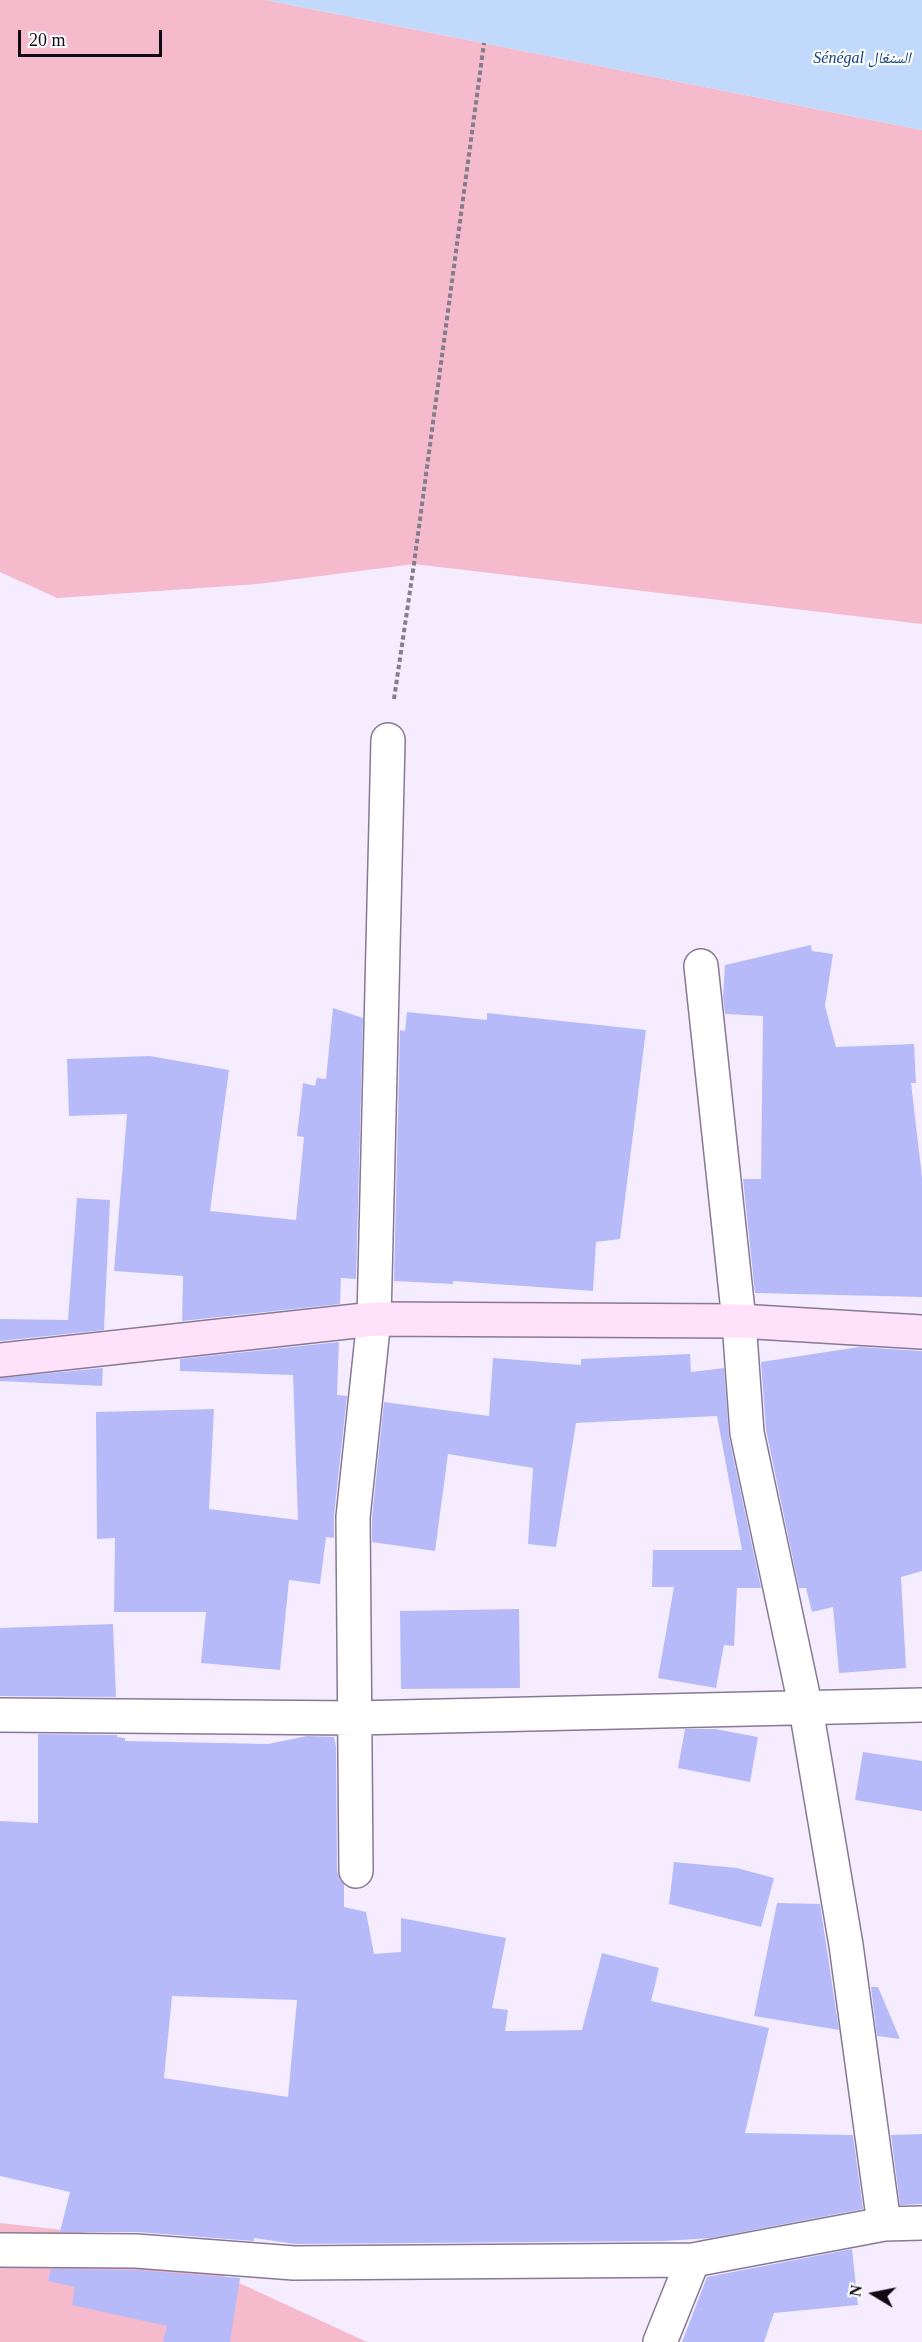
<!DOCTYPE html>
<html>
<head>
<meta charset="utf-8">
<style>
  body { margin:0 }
  #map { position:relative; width:922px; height:2342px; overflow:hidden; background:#f5ecff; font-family:"Times New Roman",serif }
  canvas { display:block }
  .north { position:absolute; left:844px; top:2264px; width:60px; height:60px; -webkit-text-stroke:4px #fefefe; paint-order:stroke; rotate:280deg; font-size:16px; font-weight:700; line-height:24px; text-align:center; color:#0f0a14 }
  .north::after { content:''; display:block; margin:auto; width:21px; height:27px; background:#0f0a14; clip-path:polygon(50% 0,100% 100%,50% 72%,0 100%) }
  .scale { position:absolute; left:18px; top:30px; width:144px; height:27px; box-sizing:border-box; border:3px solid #0f0a14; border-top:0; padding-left:8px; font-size:18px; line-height:21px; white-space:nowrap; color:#0f0a14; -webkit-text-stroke:4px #fefefe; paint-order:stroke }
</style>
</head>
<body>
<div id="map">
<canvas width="922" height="2342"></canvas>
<div class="north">N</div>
<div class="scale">20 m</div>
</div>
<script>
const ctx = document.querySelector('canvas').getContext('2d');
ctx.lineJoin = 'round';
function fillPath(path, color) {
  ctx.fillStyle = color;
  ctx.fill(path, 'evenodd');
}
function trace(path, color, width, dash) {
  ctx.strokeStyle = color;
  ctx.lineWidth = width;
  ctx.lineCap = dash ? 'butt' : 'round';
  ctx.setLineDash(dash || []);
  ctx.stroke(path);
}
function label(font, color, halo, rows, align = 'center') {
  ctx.font = font + ' "Times New Roman","Noto Naskh Arabic",serif';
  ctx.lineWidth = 4.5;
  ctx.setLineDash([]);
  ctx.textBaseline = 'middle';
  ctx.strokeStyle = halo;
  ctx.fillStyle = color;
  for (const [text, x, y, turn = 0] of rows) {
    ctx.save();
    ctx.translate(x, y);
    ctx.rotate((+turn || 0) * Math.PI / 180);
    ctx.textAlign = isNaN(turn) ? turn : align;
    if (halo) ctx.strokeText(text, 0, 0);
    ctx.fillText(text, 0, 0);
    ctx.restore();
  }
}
const green = new Path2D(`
  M 0,0 L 266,0 L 922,130 L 922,624 L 414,564 L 258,584 L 57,598 L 0,572 Z
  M 0,2223 L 144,2239 L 367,2342 L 0,2342 Z`);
const water = new Path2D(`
  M 266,0 L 922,0 L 922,130 Z`);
const building = new Path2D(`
  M 811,945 L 812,951 L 833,954 L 825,1006 L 836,1047 L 914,1044 L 916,1083 L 911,1083 L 922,1177 L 922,1297 L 755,1293 L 743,1179 L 761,1179 L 763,1016 L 725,1014 L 723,996 L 725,965 Z
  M 333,1008 L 363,1018 L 356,1279 L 341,1278 L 340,1304 L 182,1321 L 183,1276 L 114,1271 L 127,1114 L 69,1116 L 67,1059 L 150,1056 L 229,1070 L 210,1211 L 296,1220 L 304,1137 L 297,1136 L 303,1083 L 315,1086 L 317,1078 L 326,1079 Z
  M 407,1012 L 487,1020 L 487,1013 L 646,1030 L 620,1239 L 596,1242 L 593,1291 L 453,1281 L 453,1284 L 394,1281 L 400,1030 L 405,1031 Z
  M 77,1198 L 110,1200 L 104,1330 L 0,1341 L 0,1319 L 68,1320 Z
  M 339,1342 L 337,1395 L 347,1396 L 334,1515 L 334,1538 L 326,1537 L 320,1584 L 289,1580 L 280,1670 L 201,1663 L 206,1612 L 114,1612 L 115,1538 L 97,1539 L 96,1412 L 214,1409 L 209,1509 L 298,1520 L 293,1375 L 180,1371 L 180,1359 Z
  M 859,1347 L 922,1351 L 922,1571 L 901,1577 L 906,1668 L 839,1673 L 833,1607 L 812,1612 L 806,1588 L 799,1588 L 766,1430 L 761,1362 Z
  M 690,1354 L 691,1372 L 724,1368 L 729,1437 L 761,1588 L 737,1588 L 734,1646 L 724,1645 L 716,1688 L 658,1678 L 674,1587 L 652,1587 L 653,1550 L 742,1550 L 717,1416 L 576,1423 L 556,1547 L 528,1544 L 533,1468 L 448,1454 L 435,1551 L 372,1542 L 372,1518 L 384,1402 L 489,1416 L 493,1358 L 581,1365 L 581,1359 Z
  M 103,1368 L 102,1386 L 0,1381 L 0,1378 Z
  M 519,1609 L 520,1688 L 401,1689 L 400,1611 Z
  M 113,1624 L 116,1697 L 0,1696 L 0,1628 Z
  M 685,1729 L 715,1729 L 758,1737 L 750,1782 L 678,1768 Z
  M 38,1734 L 117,1735 L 117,1737 L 125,1738 L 125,1741 L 268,1744 L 307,1736 L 334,1737 L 336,1747 L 337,1871 L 340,1880 L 344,1884 L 344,1907 L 366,1912 L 374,1954 L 401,1952 L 401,1918 L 506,1938 L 492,2008 L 508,2010 L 505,2031 L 582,2030 L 602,1953 L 659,1968 L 651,2001 L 769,2028 L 745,2133 L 853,2135 L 863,2209 L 711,2238 L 663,2241 L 295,2244 L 254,2238 L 254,2241 L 137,2232 L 60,2232 L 70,2192 L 0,2176 L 0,1821 L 38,1823 ZM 172,1996 L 297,2000 L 288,2097 L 164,2078 Z
  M 863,1752 L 922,1761 L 922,1811 L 855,1800 Z
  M 674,1862 L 737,1868 L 774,1878 L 761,1927 L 669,1904 Z
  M 777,1903 L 820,1904 L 839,2030 L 754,2016 Z
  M 871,1987 L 878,1987 L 900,2039 L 877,2036 Z
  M 922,2134 L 922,2204 L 900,2205 L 891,2135 Z
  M 852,2249 L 858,2305 L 774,2313 L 764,2342 L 682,2342 L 707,2277 Z
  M 51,2269 L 135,2270 L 240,2278 L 230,2342 L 163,2342 L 167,2326 L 72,2305 L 75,2287 L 48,2281 Z`);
const path = new Path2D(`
  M 394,699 L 414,564 L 484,43`);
const street = new Path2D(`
  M 701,966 L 739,1321 L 747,1433 L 806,1709 L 846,1945 L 884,2224
  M 0,1715 L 356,1718 L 922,1705
  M 356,1871 L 353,1517 L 374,1319 L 388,740
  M 0,2250 L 136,2251 L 294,2263 L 693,2260 L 884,2224 L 922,2223
  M 660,2342 L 693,2260`);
const secondary = new Path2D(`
  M 0,1360 L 374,1319 L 739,1321 L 922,1332`);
const waterNames = [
  ["Sénégal السنغال",862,59]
];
fillPath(green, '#f6bacd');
fillPath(water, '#c1d9fb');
fillPath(building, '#b7baf9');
trace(street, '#877995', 36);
trace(secondary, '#877995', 36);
trace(path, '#847d8b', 4, [4.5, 3]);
trace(street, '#fff', 33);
trace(secondary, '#ffe1fa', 33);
label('italic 16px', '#0f4080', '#fefefe', waterNames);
</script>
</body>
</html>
